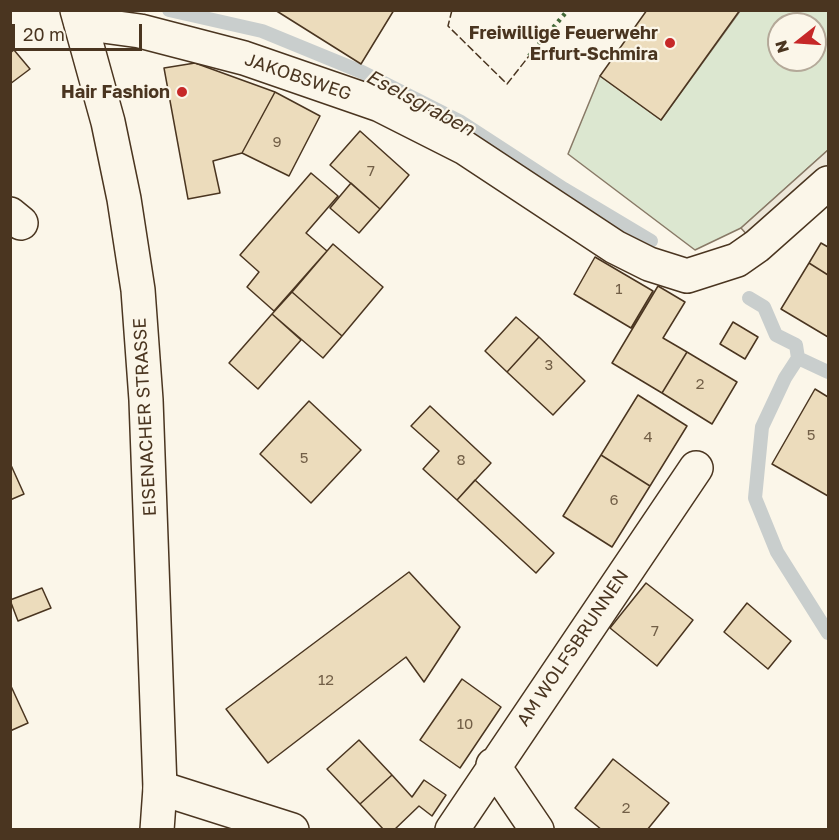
<!DOCTYPE html>
<html>
<head>
<meta charset="utf-8">
<style>
  body { margin:0 }
  #map { position:relative; width:839px; height:840px; overflow:hidden; background:#fbf6e9; font-family:"Golos Text",sans-serif }
  canvas { display:block }
  .frame { position:absolute; inset:0; border:12px solid #4a3520; pointer-events:none }
  .north { position:absolute; left:767px; top:12px; width:60px; height:60px; box-sizing:border-box; background:#fbf6e9; border:2px solid #b4a999; border-radius:50%; rotate:253deg; font-size:16px; font-weight:700; line-height:24px; text-align:center; color:#4a3520 }
  .north::after { content:''; display:block; margin:auto; width:21px; height:27px; background:#c62828; clip-path:polygon(50% 0,100% 100%,50% 72%,0 100%) }
  .scale { position:absolute; left:12px; top:24px; width:130px; height:27px; box-sizing:border-box; border:3px solid #4a3520; border-top:0; padding-left:8px; font-size:18px; line-height:21px; white-space:nowrap; color:#4a3520; -webkit-text-stroke:4px #fbf6e9; paint-order:stroke }
</style>
</head>
<body>
<div id="map">
<canvas width="839" height="840"></canvas>
<div class="frame"></div>
<div class="north">N</div>
<div class="scale">20 m</div>
</div>
<script>
const ctx = document.querySelector('canvas').getContext('2d');
ctx.lineJoin = 'round';
function fillPath(path, color) {
  ctx.fillStyle = color;
  ctx.fill(path, 'evenodd');
}
function trace(path, color, width, dash) {
  ctx.strokeStyle = color;
  ctx.lineWidth = width;
  ctx.lineCap = dash ? 'butt' : 'round';
  ctx.setLineDash(dash || []);
  ctx.stroke(path);
}
function label(font, color, halo, rows, align = 'center') {
  ctx.font = font + ' "Golos Text",sans-serif';
  ctx.lineWidth = 4.5;
  ctx.setLineDash([]);
  ctx.textBaseline = 'middle';
  ctx.strokeStyle = halo;
  ctx.fillStyle = color;
  for (const [text, x, y, turn = 0] of rows) {
    ctx.save();
    ctx.translate(x, y);
    ctx.rotate((+turn || 0) * Math.PI / 180);
    ctx.textAlign = isNaN(turn) ? turn : align;
    if (halo) ctx.strokeText(text, 0, 0);
    ctx.fillText(text, 0, 0);
    ctx.restore();
  }
}
const green = new Path2D(`
  M 740,11 L 828,11 L 828,150 L 741,228 L 695,250 L 568,154 L 600,76 L 661,120 ZM 779,24 L 815,24 L 815,60 L 779,60 Z`);
const parking = new Path2D(`
  M 828,150 L 828,183 L 757,246 L 741,228 Z`);
const stream = new Path2D(`
  M 169,10 L 262,31 L 362,72 L 461,122 L 564,189 L 651,241
  M 749,298 L 764,307 L 776,335 L 796,345 L 798,358 L 785,378 L 762,427 L 755,498 L 777,552 L 828,633
  M 798,358 L 828,372`);
const building = new Path2D(`
  M 275,10 L 394,10 L 361,64 Z
  M 647,10 L 740,10 L 661,120 L 600,76 Z
  M 14,50 L 30,69 L 10,84 L 10,53 Z
  M 195,63 L 275,92 L 242,153 L 213,161 L 220,193 L 188,199 L 164,68 Z
  M 275,92 L 320,116 L 289,176 L 242,153 Z
  M 360,131 L 409,175 L 380,209 L 330,165 Z
  M 311,173 L 338,196 L 306,233 L 327,251 L 274,311 L 247,287 L 259,272 L 240,255 Z
  M 351,183 L 380,209 L 359,233 L 330,208 Z
  M 821,243 L 828,247 L 828,275 L 809,263 Z
  M 333,244 L 383,287 L 342,336 L 292,292 Z
  M 595,257 L 653,291 L 631,328 L 574,294 Z
  M 809,263 L 828,275 L 828,337 L 781,309 Z
  M 658,286 L 685,302 L 663,338 L 687,352 L 662,393 L 612,363 Z
  M 292,292 L 342,336 L 323,358 L 272,314 Z
  M 272,314 L 301,340 L 258,389 L 229,363 Z
  M 516,317 L 539,337 L 507,372 L 485,351 Z
  M 733,322 L 758,337 L 745,359 L 720,344 Z
  M 539,337 L 585,381 L 553,415 L 507,372 Z
  M 687,352 L 737,382 L 712,424 L 662,393 Z
  M 815,389 L 828,397 L 828,496 L 772,464 Z
  M 638,395 L 687,426 L 650,486 L 601,455 Z
  M 309,401 L 361,450 L 311,503 L 260,454 Z
  M 430,406 L 491,463 L 457,500 L 423,469 L 439,451 L 411,426 Z
  M 601,455 L 650,486 L 612,547 L 563,516 Z
  M 10,463 L 24,494 L 10,500 Z
  M 475,480 L 554,553 L 536,573 L 457,500 Z
  M 409,572 L 460,627 L 424,682 L 406,657 L 268,763 L 226,709 Z
  M 646,583 L 693,620 L 657,666 L 610,628 Z
  M 42,588 L 51,608 L 18,621 L 10,600 Z
  M 747,603 L 791,641 L 768,669 L 724,632 Z
  M 462,679 L 501,707 L 460,768 L 420,740 Z
  M 10,684 L 28,723 L 10,731 Z
  M 359,740 L 392,775 L 360,804 L 327,769 Z
  M 613,759 L 669,803 L 647,830 L 602,830 L 575,808 Z
  M 392,775 L 412,797 L 424,780 L 446,795 L 432,816 L 419,806 L 394,830 L 384,830 L 360,804 Z`);
const street = new Path2D(`
  M 81,23 L 140,31 L 244,58 L 380,105 L 465,148 L 615,247 L 649,264 L 687,276 L 737,260 L 757,246 L 828,183
  M 10,214 L 21,223
  M 493,765 L 537,830
  M 160,788 L 292,830
  M 452,830 L 696,468`);
const secondary = new Path2D(`
  M 77,10 L 108,122 L 124,199 L 138,290 L 146,400 L 160,788 L 157,830`);
const hedge = new Path2D(`
  M 529,56 L 568,10`);
const fence = new Path2D(`
  M 452,10 L 448,26 L 507,84 L 529,56`);
const markers = [
  [670,43,6,"#c62828"],
  [182,92,6,"#c62828"]
];
const numberNames = [
  ["9",277,142],
  ["7",371,171],
  ["1",619,289],
  ["3",549,365],
  ["2",700,384],
  ["5",811,435],
  ["4",648,437],
  ["5",304,458],
  ["8",461,460],
  ["6",614,500],
  ["7",655,631],
  ["12",326,680],
  ["10",465,724],
  ["2",626,808]
];
const poiNames = [
  ["Freiwillige Feuerwehr",658,33],
  ["Erfurt-Schmira",658,54],
  ["Hair Fashion",170,92]
];
const streetNames = [
  ["JAKOBSWEG",298,77,19],
  ["EISENACHER STRASSE",145,417,-93],
  ["AM WOLFSBRUNNEN",573,648,-56]
];
const waterNames = [
  ["Eselsgraben",420,103,28]
];
fillPath(green, '#dce7d0');
trace(green, '#887966', 1.5);
fillPath(parking, '#ede7d9');
trace(parking, '#887966', 1.5);
trace(stream, '#c9cecd', 14);
fillPath(building, '#ecdcbc');
trace(building, '#4a3520', 1.5);
trace(street, '#4a3520', 36);
trace(secondary, '#4a3520', 36);
trace(street, '#fbf6e9', 33);
trace(secondary, '#fbf6e9', 33);
trace(hedge, '#436837', 4.5, [3, 4.5]);
trace(fence, '#4a3520', 1.5, [8, 3]);
for (const [x, y, r, color] of markers) {
  const dot = new Path2D();
  dot.arc(x, y, r, 0, 2 * Math.PI);
  ctx.fillStyle = color;
  ctx.fill(dot);
  trace(dot, '#fbf6e9', 2);
}
label('15px', '#725f47', null, numberNames);
label('bold 18px', '#4a3520', '#fbf6e9', poiNames, 'right');
label('18px', '#4a3520', '#fbf6e9', streetNames);
label('italic 20px', '#4a3520', '#fbf6e9', waterNames);
</script>
</body>
</html>
